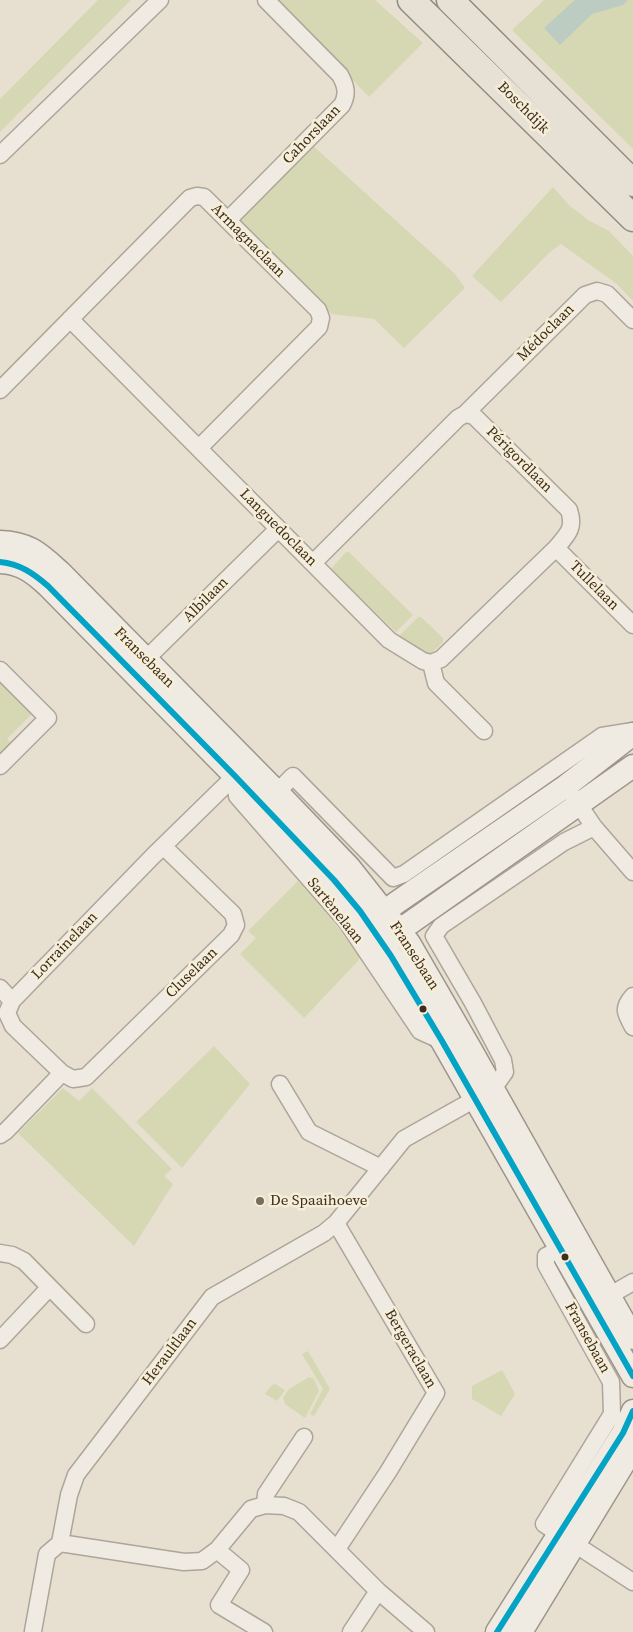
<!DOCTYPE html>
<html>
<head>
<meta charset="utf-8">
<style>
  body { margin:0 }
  canvas { display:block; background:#e7e0d1 }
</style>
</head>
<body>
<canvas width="633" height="1632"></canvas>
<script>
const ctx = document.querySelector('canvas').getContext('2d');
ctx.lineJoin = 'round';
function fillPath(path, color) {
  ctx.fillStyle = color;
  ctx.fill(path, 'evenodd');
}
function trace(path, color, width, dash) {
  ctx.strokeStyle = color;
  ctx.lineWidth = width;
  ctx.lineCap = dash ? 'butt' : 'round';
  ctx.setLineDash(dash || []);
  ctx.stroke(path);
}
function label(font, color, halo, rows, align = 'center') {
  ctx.font = font + ' "Source Serif 4",serif';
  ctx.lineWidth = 5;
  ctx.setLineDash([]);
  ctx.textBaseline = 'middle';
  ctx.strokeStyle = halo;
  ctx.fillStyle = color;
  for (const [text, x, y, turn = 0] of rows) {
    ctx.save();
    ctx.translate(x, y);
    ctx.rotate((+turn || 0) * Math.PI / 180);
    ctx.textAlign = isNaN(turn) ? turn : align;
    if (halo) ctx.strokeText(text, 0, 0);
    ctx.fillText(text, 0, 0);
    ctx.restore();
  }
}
const green = new Path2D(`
  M 98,0 L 131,0 L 0,132 L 0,99 Z
  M 277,0 L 375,0 L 423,43 L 369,97 Z
  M 544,0 L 633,0 L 633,149 L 512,30 Z
  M 310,143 L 455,274 L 465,288 L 404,348 L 374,319 L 332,314 L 324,309 L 242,226 C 240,218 241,213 246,208 L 253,208 L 298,162 L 295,158 Z
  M 553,187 L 569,205 L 588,220 L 609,231 L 633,256 L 633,301 L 617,284 L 561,244 L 549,253 L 501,302 L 472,276 Z
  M 346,552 L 349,552 L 413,615 L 396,632 L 331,569 Z
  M 418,617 L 421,617 L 443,638 L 443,642 L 430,655 L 426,655 L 400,638 L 400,635 Z
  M 0,680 L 33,713 L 7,739 L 12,744 L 0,756 Z
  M 298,881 L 332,920 L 360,957 L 358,961 L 304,1018 L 240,954 L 256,938 L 248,931 Z
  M 214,1046 L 250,1084 L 182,1168 L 136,1122 Z
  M 63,1088 L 79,1101 L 92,1088 L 172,1169 L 164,1176 L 173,1184 L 134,1246 L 18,1133 Z
  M 308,1351 L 330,1389 L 314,1416 L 310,1414 L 323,1389 L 302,1354 Z
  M 502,1370 L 515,1394 L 501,1416 L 472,1399 L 472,1386 Z
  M 309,1377 L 314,1379 L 319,1391 L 305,1418 L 285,1404 L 283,1398 L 289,1389 Z
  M 275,1384 L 285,1390 L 277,1401 L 265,1394 L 271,1386 Z`);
const water = new Path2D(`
  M 575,0 L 628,0 L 623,5 L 592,14 L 560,45 L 544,28 Z`);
const street = new Path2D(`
  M 0,155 L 160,0
  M 228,220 L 342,105 C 348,94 346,86 340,75 L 266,0
  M 70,319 L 389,640 L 423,661 L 431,663 L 436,683 L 484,731
  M 0,390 L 190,198 L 197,196 L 204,197 L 318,310 L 321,318 L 319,327 L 199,448
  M 556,548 L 633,625
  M 313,563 L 458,418 L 465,414 L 585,295 L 597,291 L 607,294 L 633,320
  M 431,663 L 441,659 L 556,548 C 568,534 575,528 569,510 L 474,416 L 465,414
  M 139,666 L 278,529
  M 0,670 L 48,718 L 0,766
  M 235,776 L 237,796 L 346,921 L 420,1031 L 442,1041
  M 277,792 L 293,776 L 393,878 L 404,874 L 602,736 L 633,731
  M 573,796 L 594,827 L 633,872
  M 0,988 L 12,1001
  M 633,996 C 622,1008 625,1013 633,1027
  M 62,1073 L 73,1079 L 86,1077 L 231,935 L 236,925 L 233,914 L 163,846
  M 280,1084 L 309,1132 L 381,1168
  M 0,1135 L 6,1131 L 62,1073 L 13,1026 L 7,1013 L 12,1001 L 153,856 L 243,768
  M 336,1223 L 436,1393 L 388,1472 L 337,1549
  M 561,1248 L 546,1256 L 546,1265 L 611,1382 L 612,1414 L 544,1524 L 633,1582
  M 0,1253 L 12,1255 L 24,1261 L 86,1324
  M 600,1301 L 633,1282
  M 0,1340 L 49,1288
  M 265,1505 L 266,1494 L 304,1437
  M 60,1543 L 184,1562 L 202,1561 L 217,1550 L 251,1509 L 265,1505 L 284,1506 L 299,1512 L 378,1591 L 426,1632
  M 217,1550 L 241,1570 L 219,1605 L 264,1632
  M 33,1631 L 47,1554 L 60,1543 L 69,1495 L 76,1475 L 212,1297 L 324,1233 L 336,1223 L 404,1139 L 493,1089 L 505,1072 L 503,1060 L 473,1003 L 434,936 L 441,926 L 564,842 L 594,827
  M 351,1632 L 378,1591`);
const secondary = new Path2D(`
  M 0,542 C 30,543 40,554 61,573 L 277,792 L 349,867 L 409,943 L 471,1050 L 633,1338
  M 0,562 C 21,563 33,572 48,586 L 235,776 L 334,880 L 360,911 L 391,956 L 442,1041 L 633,1376
  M 378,924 L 384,912 L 396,903 L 566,786 L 633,734
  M 383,931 L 398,930 L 410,923 L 633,766
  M 497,1632 L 623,1433 L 633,1411
  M 521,1632 L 633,1448`);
const primary = new Path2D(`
  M 411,0 L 633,218
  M 450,0 L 633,183`);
const bus1 = new Path2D(`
  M 0,562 C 20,564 33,573 48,586 L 235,776 L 334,880 L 360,911 L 391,956 L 442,1041 L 633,1376
  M 497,1632 L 623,1433 L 633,1411`);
const markers = [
  [423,1009,4.5,"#3d2e20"],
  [260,1201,5,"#786c5e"],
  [565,1257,4.5,"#3d2e20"]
];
const streetNames = [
  ["Boschdijk",523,108,45],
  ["Cahorslaan",312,135,-46],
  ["Armagnaclaan",248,241,45],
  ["Médoclaan",546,333,-45],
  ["Périgordlaan",519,460,45],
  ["Languedoclaan",278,528,45],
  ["Tullelaan",594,586,45],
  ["Albilaan",206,600,-45],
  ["Fransebaan",144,658,45],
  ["Sartènelaan",335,911,51],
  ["Lorrainelaan",65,946,-46],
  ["Fransebaan",414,956,57],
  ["Cluselaan",192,973,-44],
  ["Fransebaan",587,1338,61],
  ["Bergeraclaan",410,1349,60],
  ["Heraultlaan",170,1352,-53]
];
const poiNames = [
  ["De Spaaihoeve",270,1201]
];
fillPath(green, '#d6d7b3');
fillPath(water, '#bcccc2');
trace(street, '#ada599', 19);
trace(secondary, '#9c958a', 25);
trace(primary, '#928b80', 29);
trace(street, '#efebe3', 16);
trace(secondary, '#efebe3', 22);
trace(primary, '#e6e1d4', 26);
trace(bus1, '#03a3c5', 6);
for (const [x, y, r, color] of markers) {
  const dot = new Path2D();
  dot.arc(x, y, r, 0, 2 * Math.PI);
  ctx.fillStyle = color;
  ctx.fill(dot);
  trace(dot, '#f7eed8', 2);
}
label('15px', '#3d2e20', '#f7eed8', streetNames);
label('15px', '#3d2e20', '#f7eed8', poiNames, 'left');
</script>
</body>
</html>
